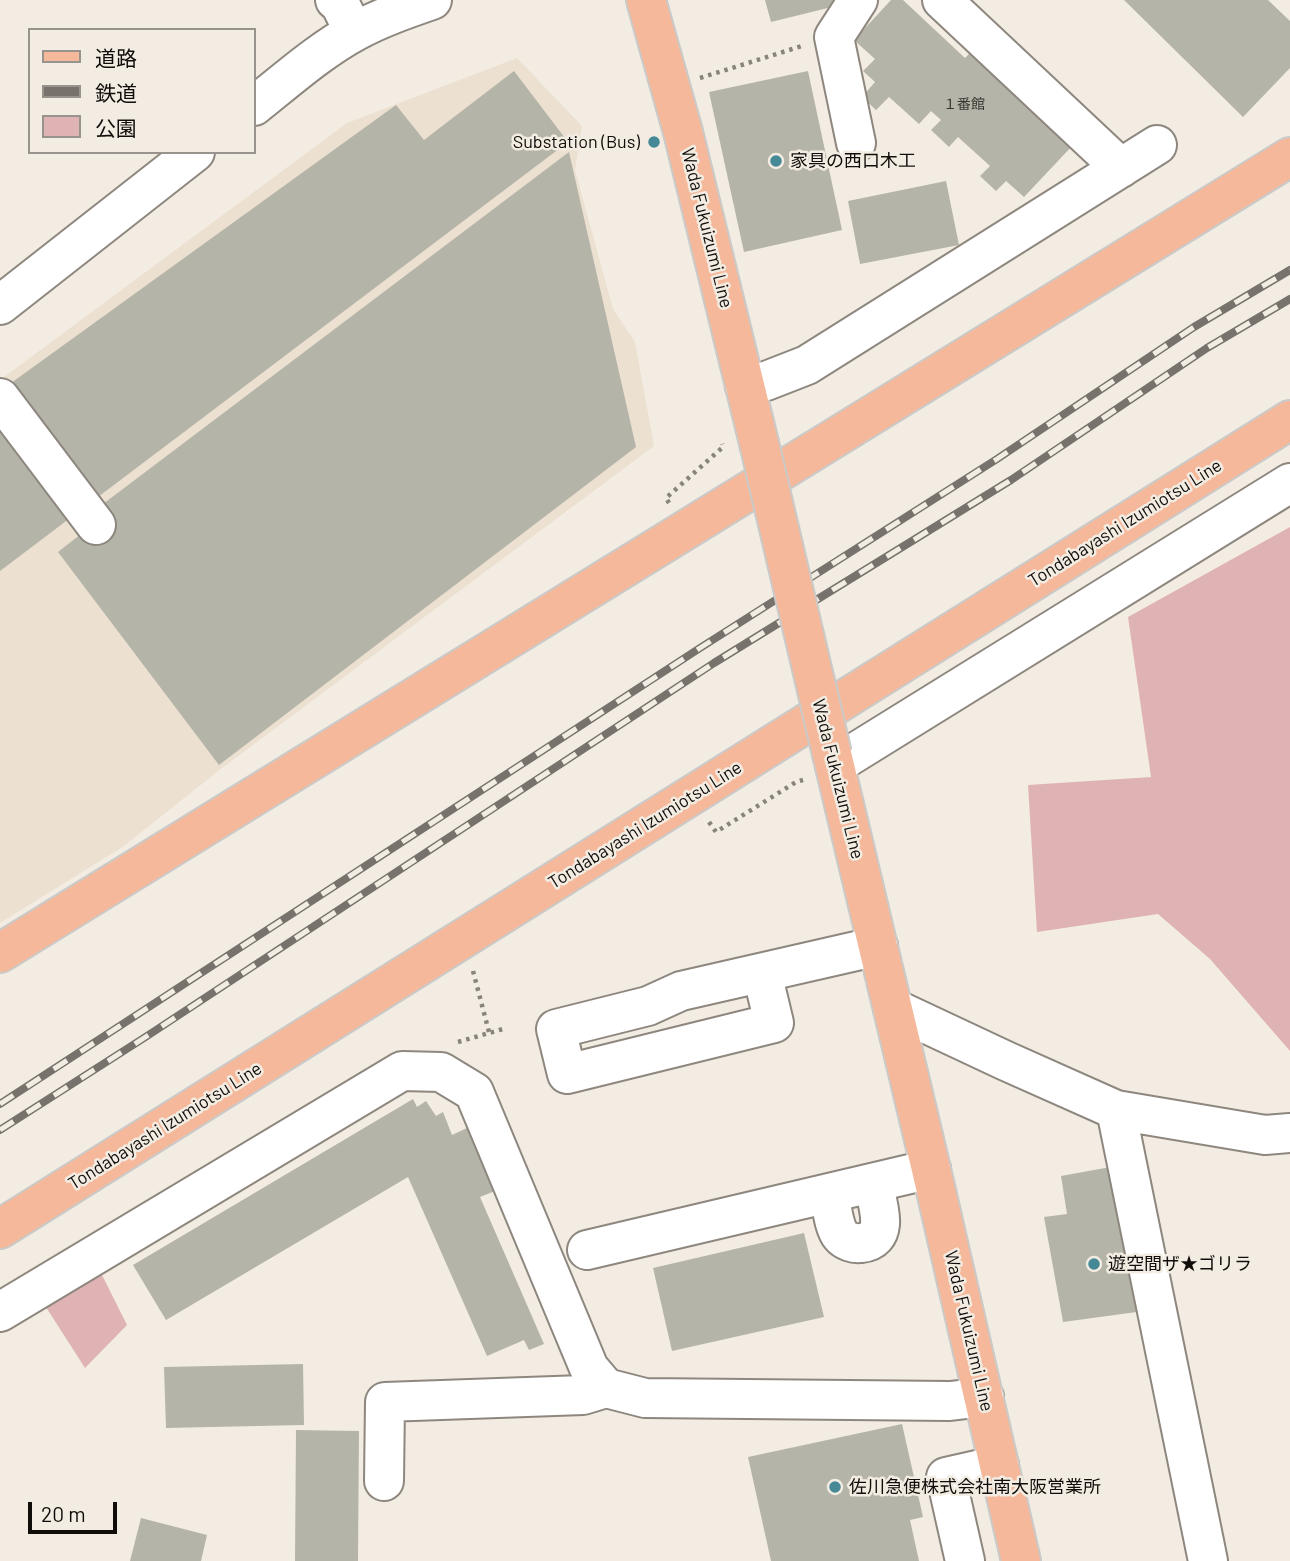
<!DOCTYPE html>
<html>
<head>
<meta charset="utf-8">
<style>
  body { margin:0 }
  #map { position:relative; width:1290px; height:1561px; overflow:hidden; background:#f3ece2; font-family:Barlow,"Noto Sans JP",sans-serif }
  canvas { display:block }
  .legend { position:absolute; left:28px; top:28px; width:228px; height:126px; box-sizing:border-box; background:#f3ece2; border:2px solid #98938c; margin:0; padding:9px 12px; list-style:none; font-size:21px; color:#100d0a }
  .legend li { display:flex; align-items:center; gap:14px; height:35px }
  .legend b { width:35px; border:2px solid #98938c }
  .scale { position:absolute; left:28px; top:1502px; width:89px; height:32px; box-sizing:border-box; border:4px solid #100d0a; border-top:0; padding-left:9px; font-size:21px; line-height:24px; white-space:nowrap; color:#100d0a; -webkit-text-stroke:5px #f3ece2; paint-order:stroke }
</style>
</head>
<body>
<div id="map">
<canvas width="1290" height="1561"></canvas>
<ul class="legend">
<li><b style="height:9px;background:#f5b89b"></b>道路</li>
<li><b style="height:9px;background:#77726c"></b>鉄道</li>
<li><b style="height:19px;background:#dfb3b4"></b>公園</li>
</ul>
<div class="scale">20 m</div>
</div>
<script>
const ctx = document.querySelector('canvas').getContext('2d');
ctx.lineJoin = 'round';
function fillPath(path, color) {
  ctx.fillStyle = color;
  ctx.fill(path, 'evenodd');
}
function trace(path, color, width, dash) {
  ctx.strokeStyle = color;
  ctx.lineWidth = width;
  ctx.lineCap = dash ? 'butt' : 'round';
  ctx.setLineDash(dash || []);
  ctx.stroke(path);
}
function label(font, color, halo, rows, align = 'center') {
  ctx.font = font + ' Barlow,"Noto Sans JP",sans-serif';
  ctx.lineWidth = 5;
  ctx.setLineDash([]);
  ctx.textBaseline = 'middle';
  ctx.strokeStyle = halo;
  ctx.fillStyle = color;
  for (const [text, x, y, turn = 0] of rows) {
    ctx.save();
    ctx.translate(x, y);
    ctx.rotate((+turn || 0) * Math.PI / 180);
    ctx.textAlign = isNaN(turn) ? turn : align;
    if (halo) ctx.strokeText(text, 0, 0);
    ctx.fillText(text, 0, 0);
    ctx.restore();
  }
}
const built = new Path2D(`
  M 517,58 L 582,126 L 575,170 L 613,309 L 635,342 L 654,446 L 222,768 L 124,846 L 0,923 L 0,380 L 347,123 Z`);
const green = new Path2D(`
  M 1290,527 L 1290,1051 L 1210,959 L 1158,914 L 1037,932 L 1028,785 L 1151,777 L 1128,617 Z
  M 100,1271 L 127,1325 L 85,1368 L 44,1304 Z`);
const building = new Path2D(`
  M 765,0 L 848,0 L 848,3 L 771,22 Z
  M 891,0 L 903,0 L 965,58 L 973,50 L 1074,144 L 1024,197 L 1006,181 L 996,191 L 980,176 L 990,166 L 958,137 L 949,147 L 931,130 L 941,120 L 931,111 L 919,124 L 889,97 L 876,110 L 862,97 L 875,82 L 863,71 L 875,59 L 854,40 Z
  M 1124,0 L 1268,0 L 1290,21 L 1290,68 L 1243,117 Z
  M 514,71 L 568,142 L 0,571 L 0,391 L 396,105 L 424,140 Z
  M 808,71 L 842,230 L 744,252 L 709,92 Z
  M 569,152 L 636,447 L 219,765 L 58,552 L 109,512 L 103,504 Z
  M 946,181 L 959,245 L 860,264 L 848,201 Z
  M 413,1099 L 417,1107 L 426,1101 L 436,1116 L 443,1112 L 452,1135 L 467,1128 L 495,1191 L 480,1197 L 544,1344 L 529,1350 L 524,1340 L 487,1356 L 408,1177 L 166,1320 L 133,1265 Z
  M 1116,1166 L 1144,1311 L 1063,1322 L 1044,1217 L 1067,1214 L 1061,1176 Z
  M 804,1233 L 824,1317 L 672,1351 L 653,1268 Z
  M 303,1364 L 304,1425 L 166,1428 L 164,1367 Z
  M 902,1424 L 923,1517 L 910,1520 L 919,1561 L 771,1561 L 748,1457 Z
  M 296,1430 L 359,1431 L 358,1561 L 295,1561 Z
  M 141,1518 L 207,1535 L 201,1561 L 130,1561 Z`);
const path = new Path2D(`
  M 700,78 L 802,46
  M 669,503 L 666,498 L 723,447 L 722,444
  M 709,822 L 716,832 L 796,782 L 803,780
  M 473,971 L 489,1032
  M 458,1042 L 503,1029`);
const minor = new Path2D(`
  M 335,0 L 340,4 L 354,32
  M 942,0 L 1121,168
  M 254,106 C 287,80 319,51 356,31 C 380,18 406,9 432,0
  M 856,143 L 834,37 L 858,0
  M 0,305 L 195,152
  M 745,386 L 766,381 L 807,365 L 1157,145
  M 0,398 L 96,525
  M 835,765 L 1290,483
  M 762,973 L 774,1023 L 567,1074 L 556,1029 L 648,1006 L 681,991 L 878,946
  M 893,1008 L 1006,1061 L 1116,1110 L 1265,1135 L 1290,1133
  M 1116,1110 L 1208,1561
  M 829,1193 C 832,1205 833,1226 841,1236 C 845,1241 854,1244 861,1243 C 892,1240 877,1202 873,1183
  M 587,1250 L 931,1169
  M 0,1312 L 402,1071 L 441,1072 L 474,1092 L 589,1368 L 606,1388 L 645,1398 L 950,1401 L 984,1397
  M 384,1481 L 385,1402 L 583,1395 L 606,1388
  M 965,1561 L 946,1477 L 999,1465`);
const major = new Path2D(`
  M 646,0 L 683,132 L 759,443
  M 832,754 L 931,1169 L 1021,1561
  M 0,953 L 1290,157
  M 0,1229 L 1290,420`);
const rail = new Path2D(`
  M 0,1104 L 700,648 L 997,459 L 1194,327 L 1290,270
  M 0,1130 L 147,1036 L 714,663 L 1011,480 L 1207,348 L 1290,299`);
const majorBridge = new Path2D(`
  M 759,443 L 832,754`);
const markers = [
  [654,142,7,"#448995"],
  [776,161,7,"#448995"],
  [1094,1264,7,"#448995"],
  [835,1487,7,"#448995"]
];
const numberNames = [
  ["１番館",964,104]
];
const poiNames = [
  ["Substation (Bus)",640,142,"right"],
  ["家具の西口木工",790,161],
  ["遊空間ザ★ゴリラ",1108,1264],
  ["佐川急便株式会社南大阪営業所",849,1487]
];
const streetNames = [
  ["Wada Fukuizumi Line",707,228,76],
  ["Tondabayashi Izumiotsu Line",1125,523,-32],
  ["Wada Fukuizumi Line",838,779,76],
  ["Tondabayashi Izumiotsu Line",645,825,-32],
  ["Tondabayashi Izumiotsu Line",165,1126,-32],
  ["Wada Fukuizumi Line",969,1331,77]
];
fillPath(built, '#ece0d0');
fillPath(green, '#dfb3b4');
fillPath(building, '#b5b4a9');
trace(minor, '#8e877f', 42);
trace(major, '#cacac9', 42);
trace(path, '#89837d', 4.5, [3.5, 5]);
trace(minor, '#fff', 38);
trace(major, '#f5b89b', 38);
trace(rail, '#77726c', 8);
trace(rail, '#f3ece2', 5, [16]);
trace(majorBridge, '#cacac9', 42, []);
trace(majorBridge, '#f5b89b', 38);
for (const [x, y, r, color] of markers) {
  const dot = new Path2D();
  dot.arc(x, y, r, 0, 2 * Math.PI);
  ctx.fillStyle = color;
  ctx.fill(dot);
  trace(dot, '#f3ece2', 2.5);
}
label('14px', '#393732', null, numberNames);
label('18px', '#100d0a', '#f3ece2', poiNames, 'left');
label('18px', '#100d0a', '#f3ece2', streetNames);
</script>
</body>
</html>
